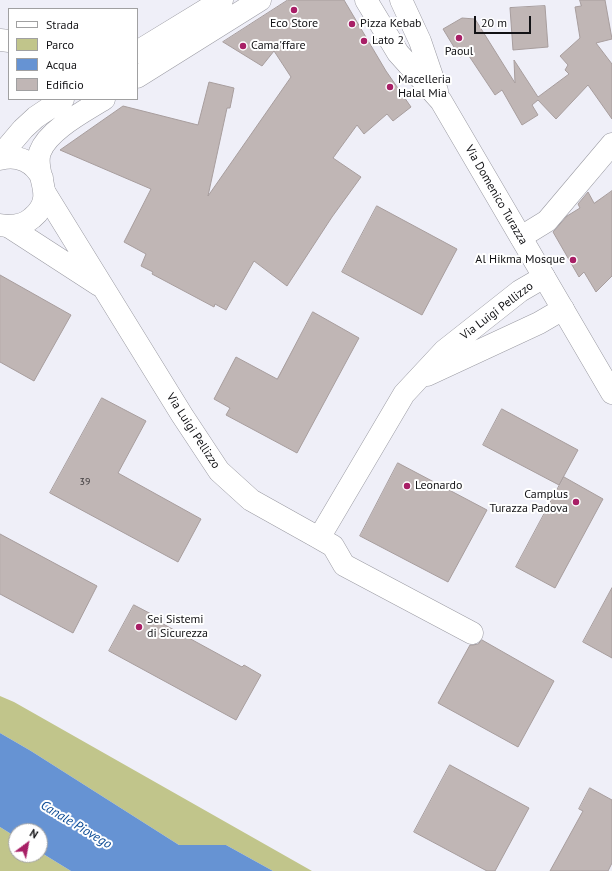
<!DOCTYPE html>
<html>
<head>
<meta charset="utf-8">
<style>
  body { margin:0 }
  #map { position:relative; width:612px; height:871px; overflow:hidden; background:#efeff8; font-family:"PT Sans",sans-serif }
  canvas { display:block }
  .legend { position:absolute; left:8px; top:8px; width:130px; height:92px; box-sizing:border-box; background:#fff; border:1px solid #a0a0a1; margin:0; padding:5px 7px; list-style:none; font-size:12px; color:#121215 }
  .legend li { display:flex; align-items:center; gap:8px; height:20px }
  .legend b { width:20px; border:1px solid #a0a0a1 }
  .north { position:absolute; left:8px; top:823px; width:40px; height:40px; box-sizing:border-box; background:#fff; border:1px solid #a0a0a1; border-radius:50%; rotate:32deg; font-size:11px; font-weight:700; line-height:16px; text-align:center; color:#121215 }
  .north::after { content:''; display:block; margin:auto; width:14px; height:18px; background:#a81f66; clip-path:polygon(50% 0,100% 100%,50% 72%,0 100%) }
  .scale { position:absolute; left:474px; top:16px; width:57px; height:18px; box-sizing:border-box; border:2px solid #121215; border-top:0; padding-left:5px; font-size:12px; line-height:14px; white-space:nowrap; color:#121215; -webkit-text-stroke:3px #fff; paint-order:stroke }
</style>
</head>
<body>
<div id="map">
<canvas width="612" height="871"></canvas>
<ul class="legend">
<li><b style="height:5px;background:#fff"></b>Strada</li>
<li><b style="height:11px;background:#c1c58b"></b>Parco</li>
<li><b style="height:11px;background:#6693d3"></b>Acqua</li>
<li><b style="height:11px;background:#c0b6b5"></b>Edificio</li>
</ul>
<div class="north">N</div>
<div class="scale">20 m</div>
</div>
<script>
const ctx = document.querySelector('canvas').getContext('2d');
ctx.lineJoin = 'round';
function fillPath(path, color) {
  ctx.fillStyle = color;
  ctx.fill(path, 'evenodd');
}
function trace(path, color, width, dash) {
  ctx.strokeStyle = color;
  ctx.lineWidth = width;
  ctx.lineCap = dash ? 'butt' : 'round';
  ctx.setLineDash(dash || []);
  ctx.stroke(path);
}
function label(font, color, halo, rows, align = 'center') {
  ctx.font = font + ' "PT Sans",sans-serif';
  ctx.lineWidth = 4;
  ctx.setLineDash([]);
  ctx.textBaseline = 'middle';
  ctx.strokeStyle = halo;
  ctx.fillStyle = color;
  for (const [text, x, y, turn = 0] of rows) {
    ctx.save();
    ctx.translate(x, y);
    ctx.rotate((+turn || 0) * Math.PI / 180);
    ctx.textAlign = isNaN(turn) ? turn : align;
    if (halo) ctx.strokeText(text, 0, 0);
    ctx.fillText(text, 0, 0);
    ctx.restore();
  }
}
const green = new Path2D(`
  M 0,696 L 14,702 L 312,871 L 273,871 L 226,845 L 179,845 L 31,751 L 0,733 Z
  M 0,827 L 16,837 L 16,855 L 40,855 L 40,852 L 71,871 L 0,871 Z`);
const water = new Path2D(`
  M 0,733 L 31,751 L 179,845 L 226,845 L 273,871 L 71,871 L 40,852 L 40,831 L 16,831 L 16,837 L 0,827 Z`);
const building = new Path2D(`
  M 288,0 L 344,0 L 386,71 L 411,107 L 393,121 L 387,114 L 364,134 L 357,125 L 333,158 L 361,177 L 332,217 L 287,286 L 254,261 L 226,310 L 215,304 L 214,307 L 152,274 L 153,272 L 141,266 L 146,254 L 124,242 L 151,189 L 60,150 L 123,106 L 198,125 L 209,82 L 234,88 L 230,108 L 227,108 L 208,196 L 291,77 L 274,51 L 262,66 L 223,42 Z
  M 580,0 L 605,0 L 612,39 L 596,43 L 612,64 L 612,119 L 588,85 L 556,119 L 538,100 L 532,105 L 538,115 L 522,125 L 502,90 L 495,95 L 467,53 L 460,57 L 443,29 L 462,18 L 475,19 L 515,83 L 514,60 L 538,97 L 569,74 L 565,70 L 568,65 L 560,56 L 580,38 L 575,7 L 581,6 Z
  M 545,6 L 548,47 L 513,50 L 510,8 Z
  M 612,191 L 612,276 L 596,292 L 584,272 L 579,277 L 553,232 L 567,216 L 580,208 L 578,204 L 588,192 L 594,203 Z
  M 377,206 L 457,249 L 422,315 L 342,272 Z
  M 0,275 L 71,315 L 34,381 L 0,362 Z
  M 313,312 L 359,338 L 297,453 L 226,415 L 230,408 L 214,399 L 236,357 L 277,379 Z
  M 102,398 L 146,421 L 118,473 L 201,519 L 178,562 L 50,493 Z
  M 502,409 L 578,450 L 559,485 L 483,445 Z
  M 398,463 L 487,510 L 448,582 L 360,536 Z
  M 564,477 L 603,499 L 555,588 L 516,567 Z
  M 0,534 L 97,586 L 73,633 L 0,594 Z
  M 612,588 L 612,658 L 583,642 Z
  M 134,605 L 155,616 L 154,619 L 242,667 L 244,665 L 261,675 L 236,720 L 109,651 Z
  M 482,640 L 554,681 L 518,747 L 438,703 L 470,645 L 473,645 L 478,644 Z
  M 450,765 L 529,808 L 495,871 L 487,871 L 414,832 Z
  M 590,788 L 612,800 L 612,863 L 608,871 L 550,871 L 583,811 L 579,809 Z`);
const minor = new Path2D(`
  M 0,40 L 9,41
  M 45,193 L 182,415 L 219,471 L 251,500 L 319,538 L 404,394 L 444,351 L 520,291 L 544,277
  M 8,226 L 99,285
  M 521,237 L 547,221 L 612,144
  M 427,375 L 539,323 L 563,309
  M 319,538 L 333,546 L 344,565 L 472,633`);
const secondary = new Path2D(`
  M 366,0 L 398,53 L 441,101 L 612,393
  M 401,0 L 420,41 L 437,91
  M 137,52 L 222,0
  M 137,77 L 260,0
  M 0,156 L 23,129 L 36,117 L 63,99
  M 0,159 C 18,154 34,162 42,178
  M 0,225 C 12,227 23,226 32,218 C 59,196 32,174 40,152 C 48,130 85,111 104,99`);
const markers = [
  [294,10,4,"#a81f66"],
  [352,24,4,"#a81f66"],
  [459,38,4,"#a81f66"],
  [364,41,4,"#a81f66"],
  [243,46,4,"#a81f66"],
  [390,87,4,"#a81f66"],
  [573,260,4,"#a81f66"],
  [407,486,4,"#a81f66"],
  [576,502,4,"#a81f66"],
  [139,627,4,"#a81f66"]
];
const numberNames = [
  ["39",85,482]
];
const poiNames = [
  ["Eco Store",294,24,"center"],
  ["Pizza Kebab",360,24],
  ["Lato 2",372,41],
  ["Cama'ffare",251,46],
  ["Paoul",459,52,"center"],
  ["Macelleria",398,80],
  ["Halal Mia",398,94],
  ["Al Hikma Mosque",565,260,"right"],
  ["Leonardo",415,486],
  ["Camplus",568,495,"right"],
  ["Turazza Padova",568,509,"right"],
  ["Sei Sistemi",147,620],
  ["di Sicurezza",147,634]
];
const streetNames = [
  ["Via Domenico Turazza",496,195,60],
  ["Via Luigi Pellizzo",497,311,-37],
  ["Via Luigi Pellizzo",193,431,57]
];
const waterNames = [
  ["Canale Piovego",76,825,31]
];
fillPath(green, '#c1c58b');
fillPath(water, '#6693d3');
fillPath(building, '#c0b6b5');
trace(building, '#a79d9d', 1);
trace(minor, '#9a9aa2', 23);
trace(secondary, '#9a9aa2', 23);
trace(minor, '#fff', 22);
trace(secondary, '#fff', 22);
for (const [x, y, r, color] of markers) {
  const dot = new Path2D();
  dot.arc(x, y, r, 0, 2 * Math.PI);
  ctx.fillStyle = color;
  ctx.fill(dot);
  trace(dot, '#fff', 1.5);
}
label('10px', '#3e3b3d', null, numberNames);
label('12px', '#121215', '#fff', poiNames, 'left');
label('12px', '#121215', '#fff', streetNames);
label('italic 13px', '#094994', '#fff', waterNames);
</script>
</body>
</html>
